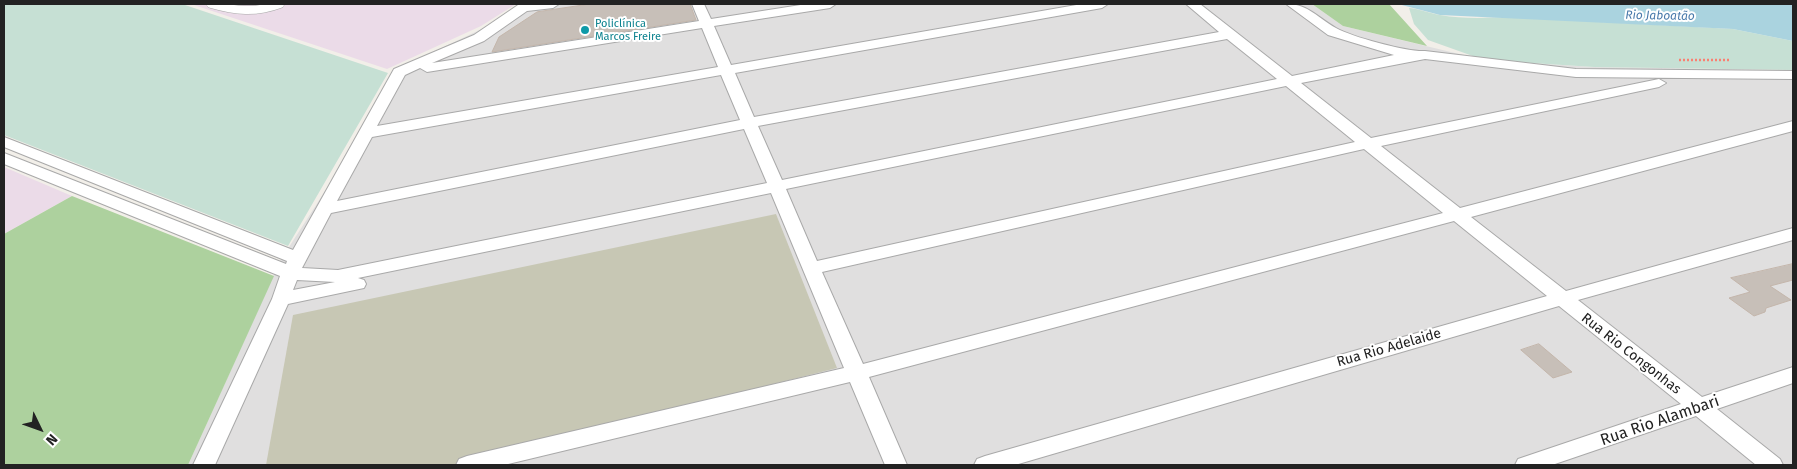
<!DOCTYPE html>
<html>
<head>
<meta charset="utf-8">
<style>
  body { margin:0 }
  #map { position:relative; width:1797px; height:469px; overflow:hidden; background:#f2efe9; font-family:"Fira Sans",sans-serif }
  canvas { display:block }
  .frame { position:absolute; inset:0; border:5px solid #222; pointer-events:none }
  .north { position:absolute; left:15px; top:404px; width:50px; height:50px; -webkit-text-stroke:4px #fff; paint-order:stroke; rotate:132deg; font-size:14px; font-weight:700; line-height:20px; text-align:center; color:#222 }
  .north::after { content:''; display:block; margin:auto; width:18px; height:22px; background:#222; clip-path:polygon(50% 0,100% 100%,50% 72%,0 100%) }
</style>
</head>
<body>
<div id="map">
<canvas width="1797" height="469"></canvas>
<div class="frame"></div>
<div class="north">N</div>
</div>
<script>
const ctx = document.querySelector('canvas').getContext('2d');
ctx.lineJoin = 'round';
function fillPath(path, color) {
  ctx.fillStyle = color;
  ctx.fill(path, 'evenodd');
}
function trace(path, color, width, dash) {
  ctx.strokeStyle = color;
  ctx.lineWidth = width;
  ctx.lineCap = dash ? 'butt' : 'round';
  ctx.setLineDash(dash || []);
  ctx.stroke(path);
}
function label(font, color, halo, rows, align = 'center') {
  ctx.font = font + ' "Fira Sans",sans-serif';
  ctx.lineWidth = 4;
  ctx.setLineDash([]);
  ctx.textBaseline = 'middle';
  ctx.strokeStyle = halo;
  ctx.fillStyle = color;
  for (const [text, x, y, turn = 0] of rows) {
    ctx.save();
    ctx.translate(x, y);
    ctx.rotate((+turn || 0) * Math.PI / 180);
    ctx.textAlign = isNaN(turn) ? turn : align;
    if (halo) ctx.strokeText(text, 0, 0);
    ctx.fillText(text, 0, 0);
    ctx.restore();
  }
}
const residential = new Path2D(`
  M 523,4 L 1312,4 L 1343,26 L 1484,60 L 1594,67 L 1793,70 L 1793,465 L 188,465 L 280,261 L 347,157 L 393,71 L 486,27 Z`);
const industrial = new Path2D(`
  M 191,4 L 516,4 L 481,26 L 387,69 Z
  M 4,167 L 72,196 L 4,234 Z`);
const construction = new Path2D(`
  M 776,214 L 837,368 L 452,465 L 266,465 L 293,315 Z`);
const forest = new Path2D(`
  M 1312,4 L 1389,4 L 1427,46 L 1343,26 Z
  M 72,196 L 274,276 L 188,465 L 4,465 L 4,234 Z`);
const wetland = new Path2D(`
  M 4,4 L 182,4 L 388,73 L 288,246 L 4,135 Z
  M 1409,8 C 1420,9 1429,13 1440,15 C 1462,19 1485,18 1507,17 L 1733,29 L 1793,41 L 1793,70 L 1594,67 L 1484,60 L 1428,40 L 1414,24 Z`);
const water = new Path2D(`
  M 1398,4 L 1793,4 L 1793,41 L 1733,29 L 1440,15 Z`);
const building = new Path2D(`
  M 590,4 L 690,4 L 696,20 L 492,52 L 499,37 L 537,12 Z
  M 1793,264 L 1793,280 L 1770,286 L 1791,300 L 1766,308 L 1765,312 L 1754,316 L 1729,298 L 1750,292 L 1731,278 Z
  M 1539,344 L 1572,372 L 1553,378 L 1521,350 Z`);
const path = new Path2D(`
  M 1679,60 L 1730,60`);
const service = new Path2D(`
  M 211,4 C 235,11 256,13 280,4`);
const minor = new Path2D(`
  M 526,4 L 559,4 L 553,8 L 527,11 L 484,41 L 432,63 L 699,21 L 692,4 L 704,4 L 711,19 L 807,4 L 836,4 L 830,8 L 714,26 L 731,65 L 1082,4 L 1108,4 L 1102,8 L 735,73 L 754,117 L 1219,32 L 1186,4 L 1200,4 L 1292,76 L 1394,55 L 1328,35 L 1286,4 C 1307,3 1318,18 1336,28 C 1352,37 1407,52 1425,51 L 1576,69 L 1793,71 L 1793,79 L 1576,77 L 1425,59 L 1301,83 L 1371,138 L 1659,79 L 1666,83 L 1659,87 L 1381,146 L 1460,208 L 1793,121 L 1793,131 L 1471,217 L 1566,291 L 1793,228 L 1793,240 L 1578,300 L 1702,397 L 1793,367 L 1793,383 L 1717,409 L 1780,459 L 1783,465 L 1756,465 L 1696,416 L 1552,465 L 1515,465 L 1518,459 L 1681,404 L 1559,306 L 1015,465 L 974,465 L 977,459 L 985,456 L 1547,296 L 1454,221 L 869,377 L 907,465 L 885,465 L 850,382 L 504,465 L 456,465 L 459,459 L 467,456 L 844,368 L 771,193 L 358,278 L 364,280 L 366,284 L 364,288 L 288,304 L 215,465 L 193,465 L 272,299 L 280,276 L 4,164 L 4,153 L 286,264 L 287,261 L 4,147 L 4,137 L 293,250 L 394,69 L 474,35 L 518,5 ZM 702,28 L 718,67 L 377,126 L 405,75 L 420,68 L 427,72 ZM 1227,39 L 1277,79 L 782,180 L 758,126 ZM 721,75 L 740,120 L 337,201 L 372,137 ZM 1286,86 L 1355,142 L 817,261 L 786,189 ZM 744,129 L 767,183 L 338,270 L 302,268 L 331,213 ZM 1364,149 L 1443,213 L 863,364 L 822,272 ZM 297,280 L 335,282 L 293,290 Z`);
const markers = [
  [585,30,5,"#0f9aa8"]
];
const farCulturenames = [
  ["Policlínica",595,24],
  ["Marcos Freire",595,37]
];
const farWaternames = [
  ["Rio Jaboatão",1660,16,1]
];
const streetNames = [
  ["Rua Rio Adelaide",1389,348,-16],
  ["Rua Rio Congonhas",1631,354,38]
];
const nearStreetnames = [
  ["Rua Rio Alambari",1660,421,-19]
];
fillPath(residential, '#e0dfdf');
fillPath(industrial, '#ebdbe8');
fillPath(construction, '#c7c7b4');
fillPath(forest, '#add19e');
fillPath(wetland, '#c6e0d4');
fillPath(water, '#aad3df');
fillPath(building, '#c7bfb8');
trace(building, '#c4b6ab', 1);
trace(service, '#a9a9a9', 9);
trace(minor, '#a9a9a9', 2);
trace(path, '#fa8072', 2.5, [2, 2]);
trace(service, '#fff', 8);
fillPath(minor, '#fff');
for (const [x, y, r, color] of markers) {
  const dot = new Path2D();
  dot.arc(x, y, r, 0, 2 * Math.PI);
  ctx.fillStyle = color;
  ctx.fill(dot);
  trace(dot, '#fff', 2);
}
label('11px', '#0d838f', '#fff', farCulturenames, 'left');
label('italic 12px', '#4a7aab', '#fff', farWaternames);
label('14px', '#222', '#fff', streetNames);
label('16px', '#222', '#fff', nearStreetnames);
</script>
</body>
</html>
